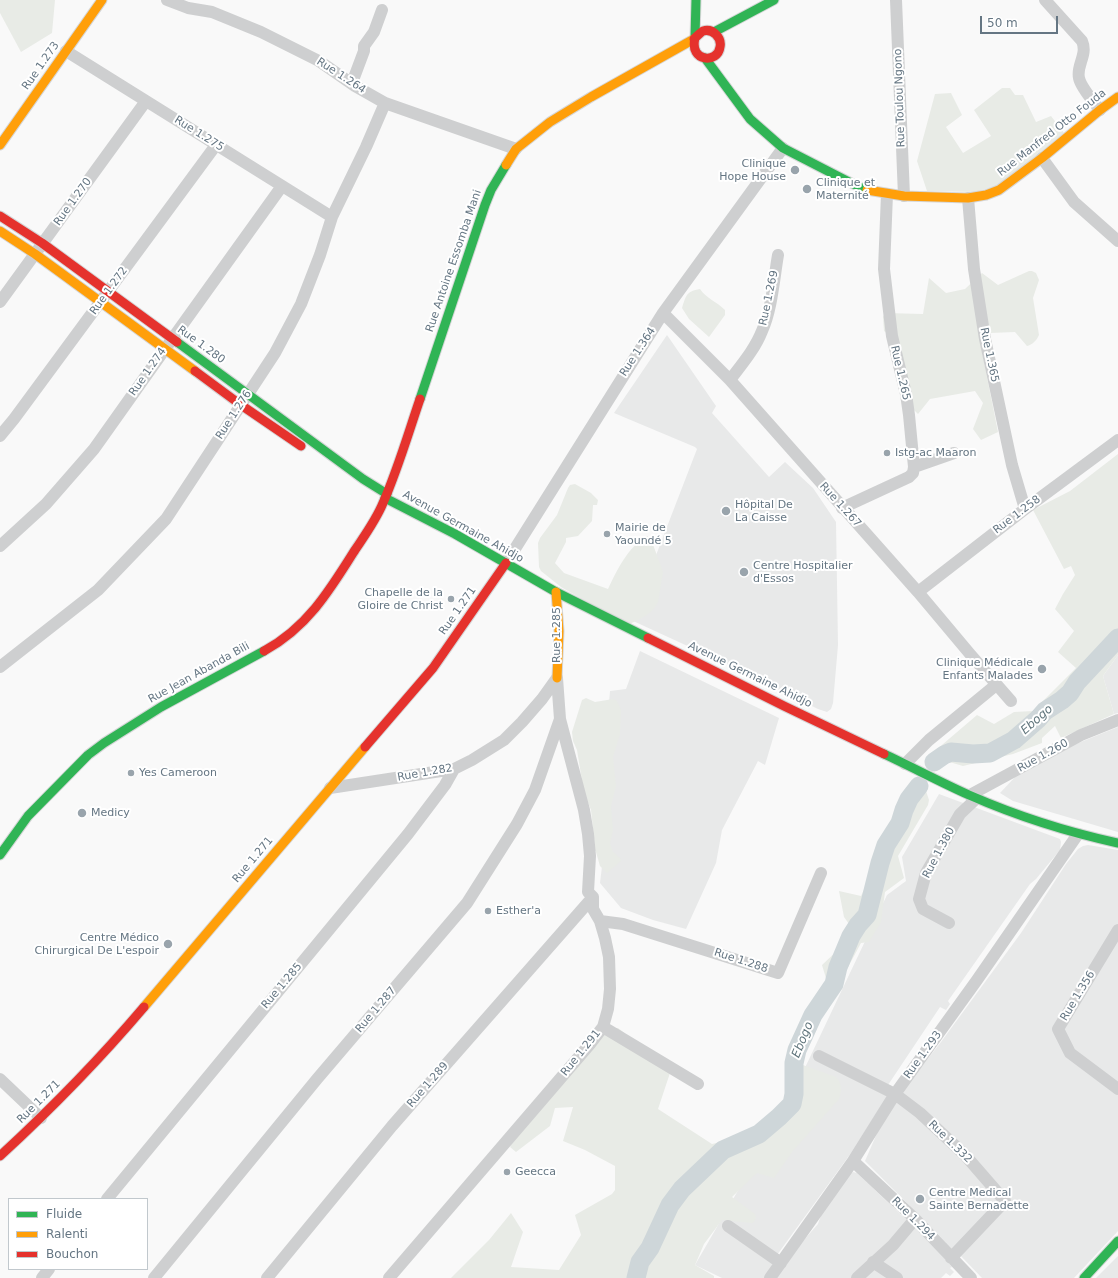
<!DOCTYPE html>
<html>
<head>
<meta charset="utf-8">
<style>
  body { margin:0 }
  #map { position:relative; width:1118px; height:1278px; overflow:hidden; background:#f9f9f9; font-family:"DejaVu Sans",sans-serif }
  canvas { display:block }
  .legend { position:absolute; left:8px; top:1198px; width:140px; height:72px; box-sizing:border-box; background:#fff; border:1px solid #c1c8cd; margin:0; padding:5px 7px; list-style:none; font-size:12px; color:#657683 }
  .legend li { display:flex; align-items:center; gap:8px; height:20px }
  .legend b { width:20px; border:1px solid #c1c8cd }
  .scale { position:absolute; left:980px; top:16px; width:78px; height:18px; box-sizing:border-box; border:2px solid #657683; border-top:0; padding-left:5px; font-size:12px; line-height:14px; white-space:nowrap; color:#657683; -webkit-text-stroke:3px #fff; paint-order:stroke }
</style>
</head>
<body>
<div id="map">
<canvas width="1118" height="1278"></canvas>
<ul class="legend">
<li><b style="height:5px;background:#30b455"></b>Fluide</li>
<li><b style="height:5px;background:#ff9f0a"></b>Ralenti</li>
<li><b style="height:5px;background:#e5322d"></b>Bouchon</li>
</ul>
<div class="scale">50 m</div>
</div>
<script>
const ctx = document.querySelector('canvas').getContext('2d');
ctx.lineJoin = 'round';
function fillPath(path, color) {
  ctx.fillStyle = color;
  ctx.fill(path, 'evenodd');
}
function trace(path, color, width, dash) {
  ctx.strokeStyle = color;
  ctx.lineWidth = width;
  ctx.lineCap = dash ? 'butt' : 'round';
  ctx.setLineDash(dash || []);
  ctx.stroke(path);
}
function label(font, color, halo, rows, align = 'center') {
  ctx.font = font + ' "DejaVu Sans",sans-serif';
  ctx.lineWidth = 4;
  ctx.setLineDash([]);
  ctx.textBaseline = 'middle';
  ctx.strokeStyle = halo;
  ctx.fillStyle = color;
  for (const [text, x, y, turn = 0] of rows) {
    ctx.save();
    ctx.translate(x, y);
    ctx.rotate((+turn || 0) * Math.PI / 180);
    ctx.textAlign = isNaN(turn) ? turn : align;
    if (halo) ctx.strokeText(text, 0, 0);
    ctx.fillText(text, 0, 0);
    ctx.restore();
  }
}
const built = new Path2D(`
  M 667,335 L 716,406 L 712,413 L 769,477 L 785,462 L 813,488 L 836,522 L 838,645 L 833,703 L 831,709 L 827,712 L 818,709 L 731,666 L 631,620 L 697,449 L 695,447 L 614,413 Z
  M 640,651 L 779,718 L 765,765 L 758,761 L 722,830 L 716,863 L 686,929 L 653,920 L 621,908 L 600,883 L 603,858 L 602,787 L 610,691 L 626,689 Z
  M 1118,655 L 1118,713 L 1114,714 L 1103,676 Z
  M 1118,727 L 1118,832 L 1013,801 L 1000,793 L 1016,776 L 1046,756 Z
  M 939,794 L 1060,839 L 1061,842 L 1060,850 L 1036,879 L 1030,884 L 948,1001 L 950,1004 L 946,1010 L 940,1007 L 888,1085 L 888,1095 L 851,1153 L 777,1255 L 766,1278 L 722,1278 L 695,1265 L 751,1168 L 786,1156 L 802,1074 L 887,895 L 906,881 L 902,857 Z
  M 1088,845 L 1118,850 L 1118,1231 L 1074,1278 L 982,1278 L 958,1253 L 944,1246 L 946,1243 L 936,1232 L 865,1161 L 878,1131 L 908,1084 L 941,1042 L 1021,933 L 1066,864 L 1078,849 L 1083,846 Z
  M 853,1172 L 857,1173 L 932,1244 L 952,1267 L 950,1268 L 954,1272 L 950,1276 L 946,1273 L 941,1278 L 773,1278 L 795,1250 L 818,1224 L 821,1215 L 850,1174 Z
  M 1118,1256 L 1118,1278 L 1096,1278 Z`);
const green = new Path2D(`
  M 0,0 L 55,0 L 52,33 L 21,52 L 0,13 Z
  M 1002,88 L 1010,88 L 1015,95 L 1023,95 L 1036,122 L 1051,116 L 1064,133 L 1000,185 L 975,192 L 927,191 L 917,161 L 935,94 L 951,93 L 962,115 L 946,127 L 963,153 L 991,136 L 974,110 Z
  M 1029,271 L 1032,271 L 1036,273 L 1039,280 L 1033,298 L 1039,335 C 1037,340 1032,345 1027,346 L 1015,332 L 990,333 L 980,342 L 998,432 L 981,440 L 973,429 L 983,403 L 975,391 L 930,399 L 918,414 L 914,410 L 893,367 L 895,339 L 884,331 L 883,317 L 885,313 L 923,314 L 929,278 L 946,293 L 965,289 L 982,273 L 998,285 Z
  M 700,289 C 706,298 717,302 725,310 L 725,315 L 709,337 L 689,319 L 682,308 C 686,296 686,291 700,289 Z
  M 1118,454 L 1118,655 L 1103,676 L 1114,714 L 1061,738 L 1055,726 L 1042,738 L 1042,743 L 1013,754 L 963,766 L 929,756 L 977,715 L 994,724 L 1014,712 L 1033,711 L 1076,668 L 1058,652 L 1074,631 L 1055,609 L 1063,594 L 1075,575 L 1071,566 L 1064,569 L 1033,510 L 1070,491 Z
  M 575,484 L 591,493 L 598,500 L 597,505 L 593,505 L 592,521 L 578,536 L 566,538 L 566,542 L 555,563 L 564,573 L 608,589 C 617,570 628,547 647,536 L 651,539 L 663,572 L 658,602 C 652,615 639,619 628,625 L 561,587 L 541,571 L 539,567 L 538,543 L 540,538 L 557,515 L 568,488 L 570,485 Z
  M 586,698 L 595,702 L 613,699 L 617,701 L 621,710 L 620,734 L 613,757 L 616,786 L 611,806 L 613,830 L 610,843 L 613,852 L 620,858 L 621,861 L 607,873 L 600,866 L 596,852 L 593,848 L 595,848 L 591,810 L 584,793 L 577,750 L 573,741 L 572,732 L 582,700 Z
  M 926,791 L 929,800 L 928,805 L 898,856 L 904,878 L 885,892 L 881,922 L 869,942 L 861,943 L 804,1049 L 803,1065 L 836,1077 C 842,1083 842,1091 839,1099 L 792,1152 L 774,1178 L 757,1173 L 732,1197 L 755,1214 L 756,1218 L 753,1223 L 722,1220 L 704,1244 L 695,1265 L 714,1276 L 714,1278 L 451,1278 L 489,1240 L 511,1213 L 523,1232 L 511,1267 L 559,1270 L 581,1235 L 575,1215 L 612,1194 L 615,1190 L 615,1166 L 585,1150 L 563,1141 L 573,1107 L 555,1108 L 550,1126 L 516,1152 L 510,1147 L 514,1139 L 604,1030 L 618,1028 L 622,1031 L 670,1073 L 658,1109 L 712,1144 L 741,1137 L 771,1116 L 789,1102 L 791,1052 L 798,1031 L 828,985 L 822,965 L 843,945 L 849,924 L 844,917 L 839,891 L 861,896 L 889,838 L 900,806 Z`);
const river = new Path2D(`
  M 934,762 L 944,755 L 951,752 L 973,754 L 990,753 L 1014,740 L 1038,719 L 1045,711 L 1062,700 L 1070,693 L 1077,682 L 1118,638
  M 636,1278 L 640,1262 L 650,1248 L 670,1205 L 682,1189 L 723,1150 L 759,1134 L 779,1117 L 792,1104 L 794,1094 L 794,1063 L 797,1050 L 813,1015 L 834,984 L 838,967 L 851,936 L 858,925 L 867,915 L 880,863 L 886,845 L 900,823 L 904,810 L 909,799 L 919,786`);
const street = new Path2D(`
  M 167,0 L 188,8 L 212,12 L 261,32 L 319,61 L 355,86 L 385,103 L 516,149
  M 896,0 L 904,196
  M 1045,0 L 1082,41 C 1088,55 1076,65 1079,78 C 1081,88 1094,102 1100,110
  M 66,51 L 332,217
  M 352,83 L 364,51 L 364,46 L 374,32 L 382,10
  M 1042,158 L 1074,202 L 1118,241
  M 968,198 L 974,269 L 985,339 L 1012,465 L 1025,509
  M 0,302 L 146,101
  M 663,313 L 730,380 L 918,592 L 970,654 L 1011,701
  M 730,380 C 742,364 755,349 762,331 C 772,309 774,278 778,255
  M 0,436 L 14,419 L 216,145
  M 914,467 L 954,453
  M 842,508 L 909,477 L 913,473 L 914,467 L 909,415 L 906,394 L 892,336 L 884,269 L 887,194
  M 0,546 L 46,504 L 94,449 L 165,349 L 282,186
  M 506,563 L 663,313 L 783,148
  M 918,592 L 1025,509 L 1118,440
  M 0,667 L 98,590 L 166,519 L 275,353 L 301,304 L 320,255 L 332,217 L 366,147 L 385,103
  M 905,764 L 929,740 L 996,685
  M 330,788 L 454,769 L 472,760 L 504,740 L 522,722 L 542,699 L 557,678
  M 970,795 L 1081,735 L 1118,720
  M 600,921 L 623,924 L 778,973 L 821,873
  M 949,923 L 923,909 L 919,899 L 926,873 L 960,814 L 977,798
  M 1118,930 L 1058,1029 L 1070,1053 L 1118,1089
  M 603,1027 L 698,1084
  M 819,1056 L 895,1094 L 920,1113 L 965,1155 L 1005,1201 L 951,1258
  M 0,1079 L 41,1118
  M 853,1161 L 915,1219 L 971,1278
  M 107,1199 L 408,834 L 445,785 L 454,769
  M 728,1226 L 781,1263
  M 873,1262 L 897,1278
  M 42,1278 L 49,1269
  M 154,1278 L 317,1079 L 467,903 L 517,824 L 535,790 L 560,719
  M 267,1278 L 392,1126 L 593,897
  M 389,1278 L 590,1044 L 603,1027 L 608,1009 L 610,989 L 609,957 L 605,938 L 600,921 L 593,909 L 593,897 L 588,892 L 590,856 L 588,834 L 584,810 L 560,719 L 557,678
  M 770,1278 L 853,1161 L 895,1094 L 977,980 L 1078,834
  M 857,1278 L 893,1245 L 915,1219`);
const fast = new Path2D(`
  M 714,32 L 774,0
  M 695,38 L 696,0
  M 705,58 L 750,119 L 783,148 L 851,183 L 867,190
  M 177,342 L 363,479 L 387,494
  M 420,399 L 485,205 L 491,190 L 506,165
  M 385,498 L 455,534 L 556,592 L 648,638
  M 884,754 C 912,767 940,782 969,795 C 1017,816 1067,832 1118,843
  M 0,855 L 28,816 L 88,755 L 104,743 L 161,707 L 264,651
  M 1084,1278 L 1118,1241`);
const slow = new Path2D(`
  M 0,145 L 102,0
  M 506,165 L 516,149 L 550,122 L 591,97 L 694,39
  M 867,190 L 904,196 L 968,198 L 986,195 L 999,190 L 1042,158 L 1100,110 L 1118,97
  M 0,231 L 35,254 L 195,371
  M 556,592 L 559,631 L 557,678
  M 144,1007 L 365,747`);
const jam = new Path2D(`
  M 694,39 C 697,36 700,33 703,31 C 713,28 722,38 720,47 C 718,64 689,62 695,38
  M 0,216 L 42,243 L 177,342
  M 195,371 L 241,405 L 301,446
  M 648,638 L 784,706 L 884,754
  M 264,651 C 307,628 330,590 355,550 C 365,535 376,520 383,503 C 398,469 408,434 420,399
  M 365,747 L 433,668 L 506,563
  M 0,1156 C 51,1109 99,1060 144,1007`);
const markers = [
  [795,170,5,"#99a4ac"],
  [807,189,5,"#99a4ac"],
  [887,453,4,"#99a4ac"],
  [726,511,5,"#99a4ac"],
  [607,534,4,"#99a4ac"],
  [744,572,5,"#99a4ac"],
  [451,599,4,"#99a4ac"],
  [1042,669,5,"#99a4ac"],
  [131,773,4,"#99a4ac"],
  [82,813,5,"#99a4ac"],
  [488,911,4,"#99a4ac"],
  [168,944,5,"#99a4ac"],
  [507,1172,4,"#99a4ac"],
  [920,1199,5,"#99a4ac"]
];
const streetNames = [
  ["Rue 1.273",41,66,-55],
  ["Rue 1.264",341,76,33],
  ["Rue Toulou Ngono",900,98,-92],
  ["Rue Manfred Otto Fouda",1052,133,-38],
  ["Rue 1.275",199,134,32],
  ["Rue 1.270",73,202,-54],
  ["Rue Antoine Essomba Mani",454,261,-71],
  ["Rue 1.272",109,291,-54],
  ["Rue 1.269",769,298,-78],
  ["Rue 1.280",201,345,36],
  ["Rue 1.364",638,352,-57],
  ["Rue 1.365",989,355,78],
  ["Rue 1.274",148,372,-55],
  ["Rue 1.265",900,373,77],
  ["Rue 1.276",234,415,-57],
  ["Rue 1.267",840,505,48],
  ["Rue 1.258",1017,515,-37],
  ["Avenue Germaine Ahidjo",463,527,29],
  ["Rue 1.271",458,611,-55],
  ["Rue 1.285",557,635,-90],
  ["Rue Jean Abanda Bili",199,673,-29],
  ["Avenue Germaine Ahidjo",750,675,26],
  ["Rue 1.260",1043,756,-29],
  ["Rue 1.282",425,773,-10],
  ["Rue 1.380",939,853,-62],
  ["Rue 1.271",253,860,-50],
  ["Rue 1.288",741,961,18],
  ["Rue 1.285",282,986,-50],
  ["Rue 1.356",1078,996,-59],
  ["Rue 1.287",376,1010,-50],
  ["Rue 1.291",581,1053,-51],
  ["Rue 1.293",923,1055,-54],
  ["Rue 1.289",428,1085,-49],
  ["Rue 1.271",39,1102,-45],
  ["Rue 1.332",950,1142,44],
  ["Rue 1.294",913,1219,45]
];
const poiNames = [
  ["Clinique",786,164,"right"],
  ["Hope House",786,177,"right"],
  ["Clinique et",816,183],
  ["Maternité",816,196],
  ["Istg-ac Maaron",895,453],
  ["Hôpital De",735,505],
  ["La Caisse",735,518],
  ["Mairie de",615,528],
  ["Yaoundé 5",615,541],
  ["Centre Hospitalier",753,566],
  ["d'Essos",753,579],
  ["Chapelle de la",443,593,"right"],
  ["Gloire de Christ",443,606,"right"],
  ["Clinique Médicale",1033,663,"right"],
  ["Enfants Malades",1033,676,"right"],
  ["Yes Cameroon",139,773],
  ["Medicy",91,813],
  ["Esther'a",496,911],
  ["Centre Médico",159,938,"right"],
  ["Chirurgical De L'espoir",159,951,"right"],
  ["Geecca",515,1172],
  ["Centre Medical",929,1193],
  ["Sainte Bernadette",929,1206]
];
const waterNames = [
  ["Ebogo",1037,720,-41],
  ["Ebogo",803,1040,-68]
];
fillPath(built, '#e8e9e9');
fillPath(green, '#e8ebe6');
trace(river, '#ced6d9', 19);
trace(fast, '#d5d6d7', 11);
trace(slow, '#d5d6d7', 11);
trace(jam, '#d5d6d7', 11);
trace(street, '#cecfd0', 12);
trace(fast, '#30b455', 9);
trace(slow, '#ff9f0a', 9);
trace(jam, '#e5322d', 9);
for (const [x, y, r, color] of markers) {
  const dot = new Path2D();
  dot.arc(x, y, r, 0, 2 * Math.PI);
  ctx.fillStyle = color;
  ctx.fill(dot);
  trace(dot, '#fff', 1.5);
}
label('11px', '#657683', '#fff', streetNames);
label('11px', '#657683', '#fff', poiNames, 'left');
label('italic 12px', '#60757c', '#fff', waterNames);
</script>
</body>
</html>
